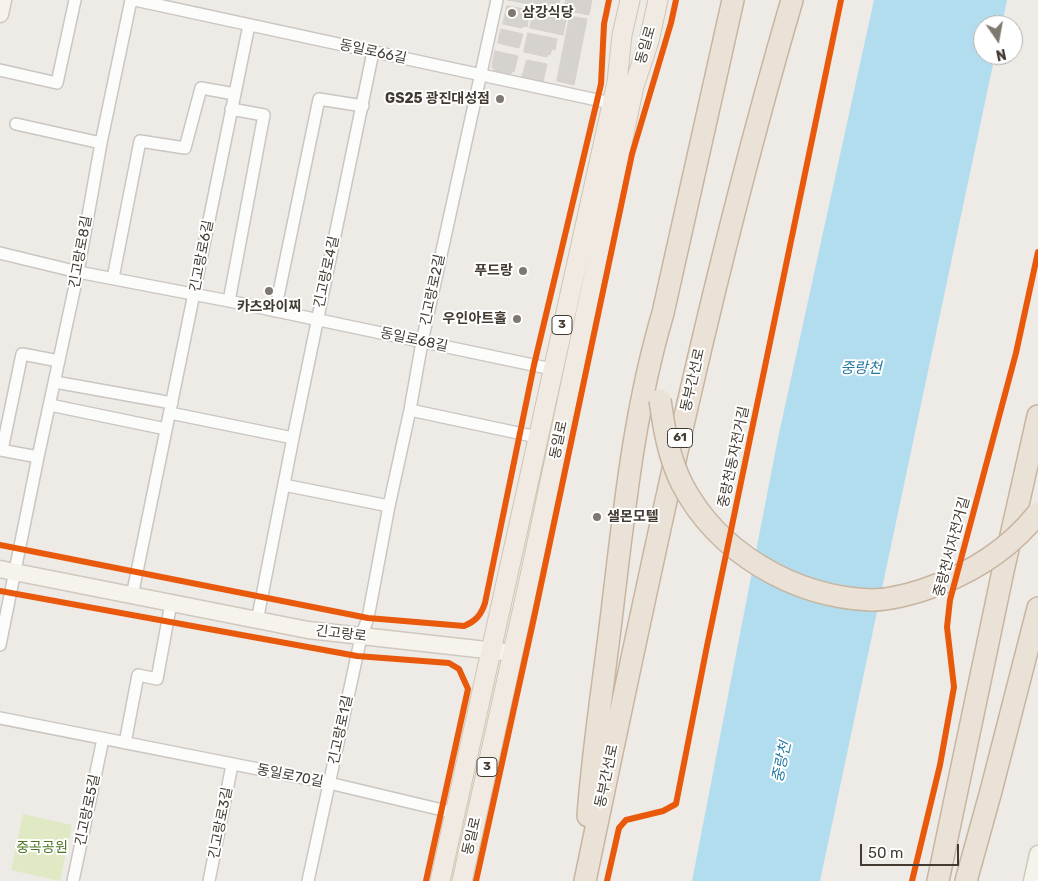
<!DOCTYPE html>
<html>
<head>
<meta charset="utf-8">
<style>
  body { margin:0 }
  #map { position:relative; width:1038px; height:881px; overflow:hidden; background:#eeeae6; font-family:Rubik,sans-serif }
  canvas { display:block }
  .north { position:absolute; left:973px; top:15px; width:50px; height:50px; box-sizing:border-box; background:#fff; border:1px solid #b4b1ad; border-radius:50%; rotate:168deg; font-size:14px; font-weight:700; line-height:20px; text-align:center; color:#433b32 }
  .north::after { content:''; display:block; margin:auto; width:18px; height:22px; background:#7f7871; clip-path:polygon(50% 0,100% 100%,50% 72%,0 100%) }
  .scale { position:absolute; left:860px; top:844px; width:99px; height:22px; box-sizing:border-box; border:2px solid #433b32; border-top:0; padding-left:6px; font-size:15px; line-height:18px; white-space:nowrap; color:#433b32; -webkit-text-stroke:4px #fff; paint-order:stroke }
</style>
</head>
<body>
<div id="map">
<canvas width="1038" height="881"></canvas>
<div class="north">N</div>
<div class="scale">50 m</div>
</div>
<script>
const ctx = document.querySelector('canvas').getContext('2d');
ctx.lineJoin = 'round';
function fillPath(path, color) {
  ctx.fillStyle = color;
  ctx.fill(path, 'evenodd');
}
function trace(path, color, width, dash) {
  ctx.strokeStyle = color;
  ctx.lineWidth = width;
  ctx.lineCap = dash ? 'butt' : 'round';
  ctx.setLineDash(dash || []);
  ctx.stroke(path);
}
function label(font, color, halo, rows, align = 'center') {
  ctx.font = font + ' Rubik,"Noto Sans KR",sans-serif';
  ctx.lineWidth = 4;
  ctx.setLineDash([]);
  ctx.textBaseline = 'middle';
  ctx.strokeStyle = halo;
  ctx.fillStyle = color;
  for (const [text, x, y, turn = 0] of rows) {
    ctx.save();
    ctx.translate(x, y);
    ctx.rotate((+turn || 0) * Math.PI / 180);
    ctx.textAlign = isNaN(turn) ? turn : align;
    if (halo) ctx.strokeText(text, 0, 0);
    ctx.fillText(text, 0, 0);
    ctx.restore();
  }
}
const green = new Path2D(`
  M 23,814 L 72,825 L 60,881 L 11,870 Z`);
const water = new Path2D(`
  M 874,0 L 1007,0 L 1002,25 L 983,25 L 983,55 L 995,55 L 820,881 L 692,881 L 778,438 Z`);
const building = new Path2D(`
  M 508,0 L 532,0 L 531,4 Z
  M 534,0 L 560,0 L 558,9 L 533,4 Z
  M 566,0 L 592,0 L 589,15 L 569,11 L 569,9 L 564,8 Z
  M 507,6 L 530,10 L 527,27 L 523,26 L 522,28 L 503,24 Z
  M 534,9 L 567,16 L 563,35 L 530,28 Z
  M 570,16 L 587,19 L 574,85 L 557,81 Z
  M 501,29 L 523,34 L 519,48 L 498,43 Z
  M 528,33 L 557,39 L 555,50 L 552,49 L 550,55 L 548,54 L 547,57 L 524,52 Z
  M 495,51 L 518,56 L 514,72 L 512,71 L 511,74 L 506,73 L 506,74 L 496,72 L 492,67 Z
  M 527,60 L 547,64 L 543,82 L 522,77 Z`);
const street = new Path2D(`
  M 135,0 L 611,103
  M 0,70 L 57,83 L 75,0
  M 16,124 L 101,143
  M 0,253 L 78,272 L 229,301 L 552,369
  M 113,278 L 140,141 L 185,148 L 201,88 L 235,94
  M 229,301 L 264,115 L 231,109
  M 275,311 L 319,99 L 363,106
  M 55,382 L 172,403
  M 50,405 L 166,429
  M 410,410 L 537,437
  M 170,413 L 293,438
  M 0,450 L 38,457
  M 2,450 L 22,354 L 59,361
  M 284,485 L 389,506
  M 132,596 L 249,25
  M 257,621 L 293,438 L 373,52
  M 0,645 L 38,457 L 78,272 L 101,143 L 131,0
  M 0,718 L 329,783 L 455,813
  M 125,743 L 138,675 L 157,679 L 171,603
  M 73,881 L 103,739
  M 209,881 L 232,765
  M 308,881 L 361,637 L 368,618 L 389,506 L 410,410 L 422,342 L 497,0`);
const secondary = new Path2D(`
  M 0,14 L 3,0
  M 0,569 L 308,630 L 513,653
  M 1032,881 L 1038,854`);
const primary = new Path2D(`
  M 440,881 L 617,82 L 622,35 L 630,0
  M 462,881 L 530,576 L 634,86 L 649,41 L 658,0`);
const highway = new Path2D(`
  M 588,816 C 593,748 604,680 612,612 C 624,512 634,411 663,313 L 733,0
  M 585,881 C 647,586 707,290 792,0
  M 938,881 L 1003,571 L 1038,416
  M 966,881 L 991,791 L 1038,608`);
const highwayBridge = new Path2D(`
  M 660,400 C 664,429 669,458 682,484 C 718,553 794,597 871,600 C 889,600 907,595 923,590 C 968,575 1009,550 1038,513`);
const cycleway = new Path2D(`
  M 0,545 L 368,618 L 464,626 C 476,621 481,615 485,603 L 534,365 L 601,84 L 604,24 L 609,0
  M 0,591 L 357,656 L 449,663 L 459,669 L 468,689 L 426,881
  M 476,881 L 535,613 L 632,154 L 671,23 L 676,0
  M 607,881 L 619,828 L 626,820 L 663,811 L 676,804 L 707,646 L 841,0
  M 912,881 L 940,765 L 954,687 L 947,627 L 950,600 L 1016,353 L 1038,252`);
const markers = [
  [512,13,5,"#7f7871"],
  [500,99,5,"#7f7871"],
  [523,271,5,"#7f7871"],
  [269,291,5,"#7f7871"],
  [517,319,5,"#7f7871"],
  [597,517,5,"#7f7871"]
];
const shields = [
  [562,325,20],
  [680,438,25],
  [487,767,20]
];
const shieldNames = [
  ["3",562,325],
  ["61",680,438],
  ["3",487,767]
];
const poiNames = [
  ["삼강식당",522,13,"left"],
  ["GS25 광진대성점",490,99],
  ["푸드랑",513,271],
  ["카츠와이찌",269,307,"center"],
  ["우인아트홀",507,319],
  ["샐몬모텔",607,517,"left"]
];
const streetNames = [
  ["동일로",646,45,-74],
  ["동일로66길",373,52,12],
  ["긴고랑로8길",81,252,-80],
  ["긴고랑로6길",202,256,-79],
  ["긴고랑로4길",327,272,-78],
  ["긴고랑로2길",433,290,-78],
  ["동일로68길",414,340,12],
  ["동부간선로",693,380,-77],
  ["동일로",559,440,-78],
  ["중랑천동자전거길",734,457,-78],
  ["중랑천서자전거길",952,547,-75],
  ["긴고랑로",341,634,7],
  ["긴고랑로1길",341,730,-78],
  ["동일로70길",290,776,11],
  ["동부간선로",607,776,-78],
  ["긴고랑로5길",88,810,-78],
  ["긴고랑로3길",221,823,-79],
  ["동일로",472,836,-77]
];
const parkNames = [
  ["중곡공원",42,848]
];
const waterNames = [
  ["중랑천",861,369],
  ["중랑천",782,762,-78]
];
fillPath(green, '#dfe9c4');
fillPath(water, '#b2ddef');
fillPath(building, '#d6d2cd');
trace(building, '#d6d1cc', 1);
trace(street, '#cac6c2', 14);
trace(secondary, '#cfc8be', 19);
trace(primary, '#d1c5b2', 21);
trace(highway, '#c7b5a0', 24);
trace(street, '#fcfcfb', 11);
trace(secondary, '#f6f2ec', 16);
trace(primary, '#f0eae2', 19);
trace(highway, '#ebe2d7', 21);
trace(highwayBridge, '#c7b5a0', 24, []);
trace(highwayBridge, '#ebe2d7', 21);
trace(cycleway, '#e8590c', 6);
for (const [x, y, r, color] of markers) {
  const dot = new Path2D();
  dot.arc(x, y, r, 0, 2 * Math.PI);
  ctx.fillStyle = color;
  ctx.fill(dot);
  trace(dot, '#fff', 2);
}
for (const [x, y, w] of shields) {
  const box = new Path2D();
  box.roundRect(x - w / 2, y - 9.5, w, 19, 4);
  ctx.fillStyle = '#fff';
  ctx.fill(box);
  trace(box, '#433b32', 1);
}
label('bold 12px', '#433b32', null, shieldNames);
label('bold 14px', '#433b32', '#fff', poiNames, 'right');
label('14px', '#433b32', '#fff', streetNames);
label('14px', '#4b7724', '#fff', parkNames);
label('italic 15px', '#257aa3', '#fff', waterNames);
</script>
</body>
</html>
